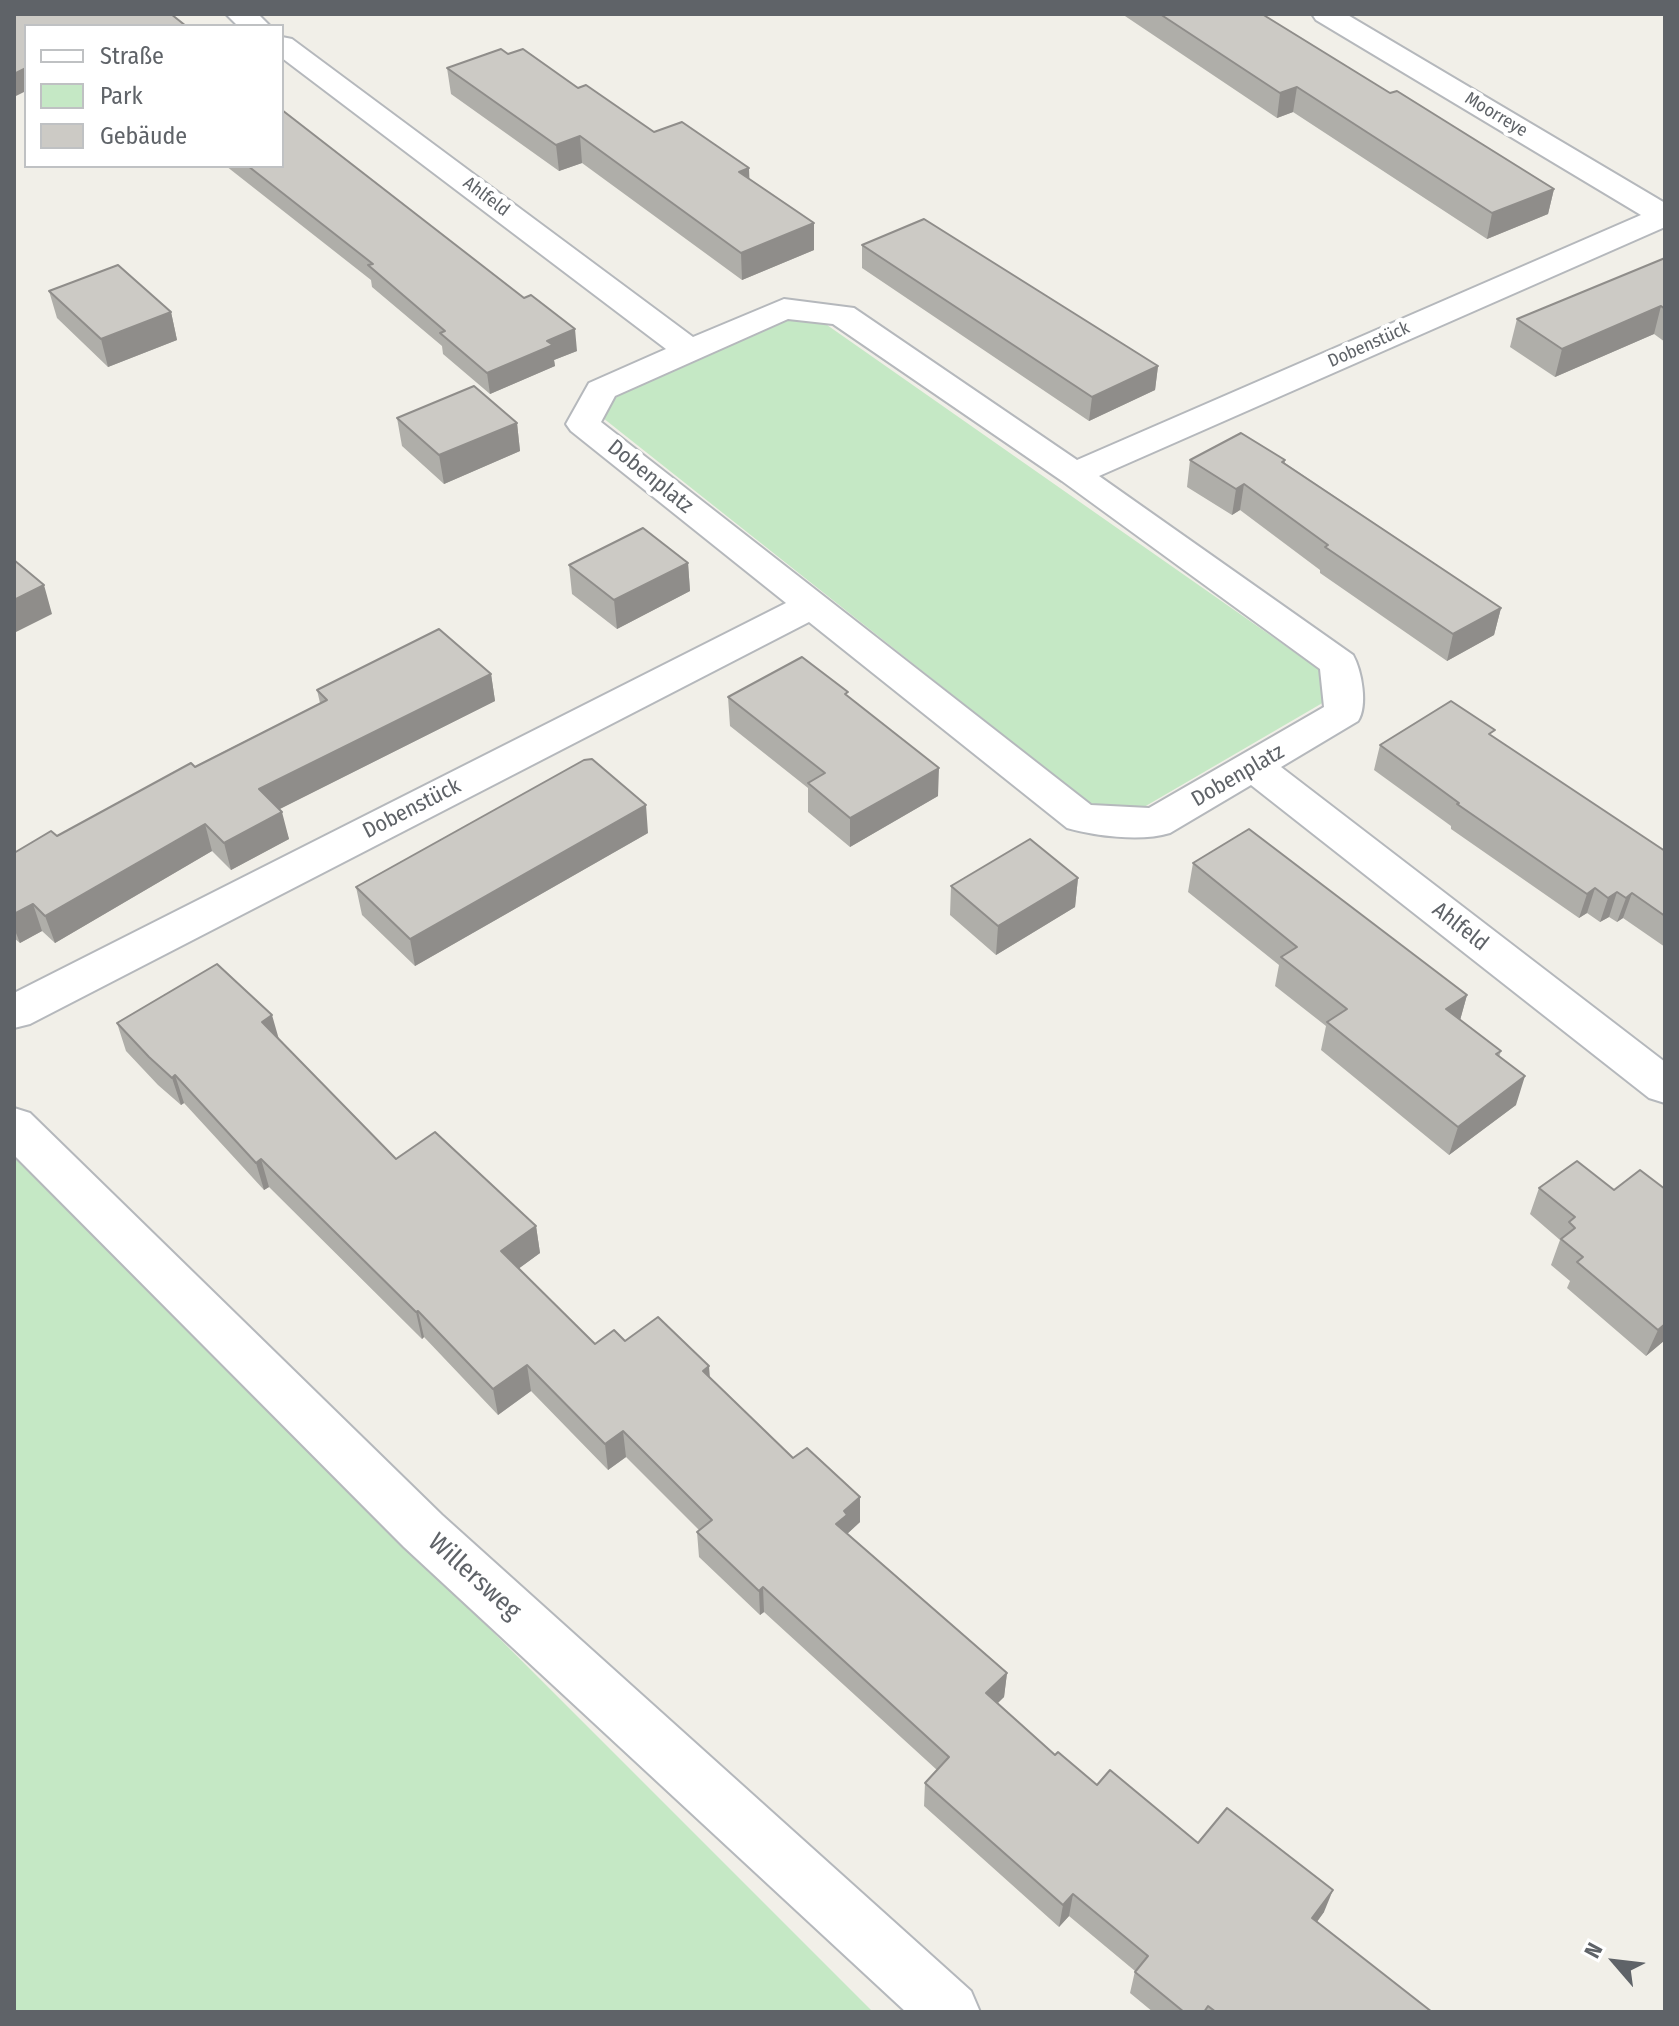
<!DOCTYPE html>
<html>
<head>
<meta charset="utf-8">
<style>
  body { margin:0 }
  #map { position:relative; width:1679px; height:2026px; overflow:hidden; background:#f1efe8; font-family:"Fira Sans Condensed",sans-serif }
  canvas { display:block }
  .frame { position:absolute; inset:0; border:16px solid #5f6368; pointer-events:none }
  .legend { position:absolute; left:24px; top:24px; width:260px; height:144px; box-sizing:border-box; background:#fff; border:2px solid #bfc1c3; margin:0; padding:10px 14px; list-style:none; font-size:24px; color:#5f6368 }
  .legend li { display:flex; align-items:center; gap:16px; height:40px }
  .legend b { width:40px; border:2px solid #bfc1c3 }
  .north { position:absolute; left:1575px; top:1922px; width:80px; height:80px; -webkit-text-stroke:6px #fff; paint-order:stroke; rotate:298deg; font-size:22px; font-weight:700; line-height:32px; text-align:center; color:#5f6368 }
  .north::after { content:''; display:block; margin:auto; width:28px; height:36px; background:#5f6368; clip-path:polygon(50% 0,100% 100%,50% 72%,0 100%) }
</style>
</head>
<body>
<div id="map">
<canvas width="1679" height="2026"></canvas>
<div class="frame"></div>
<ul class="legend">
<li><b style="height:10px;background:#fff"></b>Straße</li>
<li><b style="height:22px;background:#c5e8c5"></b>Park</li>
<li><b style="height:22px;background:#cccac5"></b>Gebäude</li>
</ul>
<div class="north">N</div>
</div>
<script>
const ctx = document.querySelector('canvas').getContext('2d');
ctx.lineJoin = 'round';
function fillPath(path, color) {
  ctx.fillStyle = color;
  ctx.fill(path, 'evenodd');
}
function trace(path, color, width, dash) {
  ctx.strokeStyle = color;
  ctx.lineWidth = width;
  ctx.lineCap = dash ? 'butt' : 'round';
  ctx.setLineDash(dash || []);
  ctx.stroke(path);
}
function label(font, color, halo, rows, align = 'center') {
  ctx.font = font + ' "Fira Sans Condensed",sans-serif';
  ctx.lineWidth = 8;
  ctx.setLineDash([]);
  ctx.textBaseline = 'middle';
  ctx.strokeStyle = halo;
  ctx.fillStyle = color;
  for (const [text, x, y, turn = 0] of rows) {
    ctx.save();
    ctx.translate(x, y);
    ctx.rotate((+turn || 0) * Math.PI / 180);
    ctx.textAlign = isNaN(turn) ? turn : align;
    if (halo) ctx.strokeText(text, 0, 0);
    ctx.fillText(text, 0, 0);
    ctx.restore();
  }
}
const green = new Path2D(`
  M 793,317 L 817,318 L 1330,677 L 1331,698 L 1132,814 L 1099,811 L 598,414 L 603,400 Z
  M 14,1153 L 873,2012 L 14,2012 Z`);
const minor = new Path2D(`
  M 226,14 L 258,14 L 270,26 L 238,26 Z
  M 1312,14 L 1346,14 L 1665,203 L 1665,227 L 1099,476 L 1353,655 C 1362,671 1368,706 1358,721 L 1281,767 L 1665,1062 L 1665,1103 L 1649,1098 L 1251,785 L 1170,833 C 1141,842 1096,836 1067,828 L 809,622 L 30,1024 L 14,1028 L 14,993 L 786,603 L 571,431 L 566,424 L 589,383 L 666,349 L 282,58 L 282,37 L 292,39 L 693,337 L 784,299 L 854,308 L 1077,460 L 1641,215 L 1316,20 ZM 788,319 L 833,324 L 1062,481 L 1320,669 L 1324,707 L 1149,808 L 1091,805 L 601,422 L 615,396 Z
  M 14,1108 L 30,1113 L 442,1515 L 971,1991 L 980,2012 L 906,2012 L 404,1547 L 14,1155 Z`);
const wall = new Path2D(`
  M 1122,14 L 1262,14 L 1390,93 L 1554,189 L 1548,214 L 1487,239 L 1293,112 L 1277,118 Z
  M 508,54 L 578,88 L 654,132 L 749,179 L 814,250 L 742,280 L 582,163 L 559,171 L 451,94 L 447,68 Z
  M 226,166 L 282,166 L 577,351 L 554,360 L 555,366 L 490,394 L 443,354 L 442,346 L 372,287 L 371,280 Z
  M 862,245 L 1158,366 L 1155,390 L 1089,421 L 862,268 Z
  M 1665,258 L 1665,342 L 1654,334 L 1555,377 L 1510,347 L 1517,319 Z
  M 49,291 L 171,312 L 177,340 L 108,367 L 57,318 Z
  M 397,418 L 517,423 L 520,451 L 444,484 L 402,446 Z
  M 1190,460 L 1285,460 L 1285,463 L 1501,608 L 1494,635 L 1447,661 L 1320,573 L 1320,570 L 1240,510 L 1232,515 L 1187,487 Z
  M 688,563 L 690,591 L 617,629 L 572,594 L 569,565 Z
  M 491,674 L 495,701 L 279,809 L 289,839 L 231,870 L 212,851 L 55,943 L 42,931 L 20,943 L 14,938 L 14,853 L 57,836 L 320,703 L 317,690 Z
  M 848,696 L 938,796 L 850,847 L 808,812 L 808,788 L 730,726 L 728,697 Z
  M 1493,737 L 1665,851 L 1665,947 L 1623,918 L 1617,922 L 1609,917 L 1600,922 L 1587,913 L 1579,918 L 1451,829 L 1451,826 L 1374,770 L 1380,745 Z
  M 648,833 L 415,966 L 362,915 L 356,887 Z
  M 1193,863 L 1467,995 L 1460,1020 L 1501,1051 L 1499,1057 L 1516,1105 L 1449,1155 L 1321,1050 L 1326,1026 L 1275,986 L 1279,965 L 1188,892 Z
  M 1078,878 L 1075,907 L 996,955 L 950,915 L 951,886 Z
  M 117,1023 L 278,1038 L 396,1159 L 536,1226 L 540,1253 L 519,1268 L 595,1344 L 625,1341 L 710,1378 L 860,1522 L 847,1534 L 1007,1673 L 1004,1697 L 997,1703 L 1055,1755 L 1097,1785 L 1198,1843 L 1324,1912 L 1317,1922 L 1432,2012 L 1153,2012 L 1130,1993 L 1135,1971 L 1069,1916 L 1059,1927 L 924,1806 L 925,1783 L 937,1770 L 764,1612 L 760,1615 L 699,1557 L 697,1532 L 699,1530 L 626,1457 L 608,1470 L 531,1391 L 498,1415 L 424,1337 L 422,1339 L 269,1187 L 264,1190 L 184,1103 L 181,1105 L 158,1085 L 126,1051 Z
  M 1539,1188 L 1614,1190 L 1665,1189 L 1665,1340 L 1646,1356 L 1567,1288 L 1570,1281 L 1551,1265 L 1560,1240 L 1530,1214 Z`);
const shadedWall = new Path2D(`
  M 26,68 L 26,91 L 14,97 L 14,74 Z
  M 1297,87 L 1293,112 L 1277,118 L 1280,93 Z
  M 580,136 L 582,163 L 559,171 L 556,145 Z
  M 749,168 L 750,195 L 739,172 Z
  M 1554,189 L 1548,214 L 1487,239 L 1492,213 Z
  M 814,223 L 814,250 L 742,280 L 741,253 Z
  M 1661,306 L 1654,334 L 1555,377 L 1562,349 Z
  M 171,312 L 177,340 L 108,367 L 101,339 Z
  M 575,329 L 577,351 L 554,360 L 555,366 L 490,394 L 487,373 L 547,341 Z
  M 1158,366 L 1155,390 L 1089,421 L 1092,397 Z
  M 517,423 L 520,451 L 444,484 L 439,455 Z
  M 1244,484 L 1240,510 L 1232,515 L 1236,489 Z
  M 688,563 L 690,591 L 617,629 L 614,600 Z
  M 44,585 L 52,614 L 14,633 L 14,600 Z
  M 1501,608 L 1494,635 L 1447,661 L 1453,634 Z
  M 491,674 L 495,701 L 266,816 L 259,789 Z
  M 939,768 L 938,796 L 850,847 L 850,818 Z
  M 646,805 L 648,833 L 415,966 L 410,939 Z
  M 282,812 L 289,839 L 231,870 L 224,843 Z
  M 205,824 L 212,851 L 55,943 L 45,916 Z
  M 1078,878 L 1075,907 L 996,955 L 998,926 Z
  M 1595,888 L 1587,913 L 1579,918 L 1587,894 Z
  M 1617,892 L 1609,917 L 1600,922 L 1608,898 Z
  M 1632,893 L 1623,918 L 1617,922 L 1626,898 Z
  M 33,904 L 42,931 L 20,943 L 14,928 L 14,914 Z
  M 1467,995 L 1459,1024 L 1446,1009 Z
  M 272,1015 L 280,1043 L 262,1022 Z
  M 175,1075 L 184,1103 L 181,1105 L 172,1078 Z
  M 1525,1076 L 1516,1105 L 1449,1155 L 1458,1127 Z
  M 261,1159 L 269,1187 L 264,1190 L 256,1163 Z
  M 536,1226 L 540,1253 L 506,1278 L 501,1251 Z
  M 418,1311 L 424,1337 L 422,1339 L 416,1312 Z
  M 1665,1324 L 1665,1340 L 1646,1356 L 1658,1330 Z
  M 527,1365 L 531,1391 L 498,1415 L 493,1389 Z
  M 709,1366 L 711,1392 L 703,1371 Z
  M 623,1431 L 626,1457 L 608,1470 L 605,1444 Z
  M 860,1497 L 860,1522 L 847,1534 L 836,1524 L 844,1511 Z
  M 763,1587 L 764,1612 L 760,1615 L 759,1591 Z
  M 1007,1673 L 1004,1697 L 984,1717 L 986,1693 Z
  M 1333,1890 L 1324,1912 L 1304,1939 L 1312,1918 Z
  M 1073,1894 L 1069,1916 L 1059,1927 L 1063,1905 Z`);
const building = new Path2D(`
  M 14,14 L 171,14 L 186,26 L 26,26 L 26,68 L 14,74 Z
  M 1160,14 L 1262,14 L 1390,93 L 1397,91 L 1554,189 L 1492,213 L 1297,87 L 1280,93 Z
  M 501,49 L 508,54 L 523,49 L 578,88 L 586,85 L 654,132 L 682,122 L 749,168 L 739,172 L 814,223 L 741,253 L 580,136 L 556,145 L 447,68 Z
  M 282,110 L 524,298 L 531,295 L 575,329 L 547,341 L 553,345 L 487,373 L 440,333 L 445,331 L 368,265 L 373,264 L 248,166 L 282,166 Z
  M 924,219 L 1158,366 L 1092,397 L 862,245 Z
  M 1665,258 L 1665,309 L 1661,306 L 1562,349 L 1517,319 Z
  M 118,265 L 171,312 L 101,339 L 49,291 Z
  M 474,386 L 517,423 L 439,455 L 397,418 Z
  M 1241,433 L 1285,460 L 1282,462 L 1501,608 L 1453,634 L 1325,547 L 1328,545 L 1244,484 L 1236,489 L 1190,460 Z
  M 643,528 L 688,563 L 614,600 L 569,565 Z
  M 14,560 L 44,585 L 14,600 Z
  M 439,629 L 491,674 L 259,789 L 282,812 L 224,843 L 205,824 L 45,916 L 33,904 L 14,914 L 14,853 L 51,831 L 57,836 L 191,763 L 195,767 L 327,700 L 317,690 Z
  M 802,657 L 848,692 L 845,694 L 939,768 L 850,818 L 808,783 L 825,773 L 728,697 Z
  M 1451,701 L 1495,730 L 1489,734 L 1665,851 L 1665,916 L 1632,893 L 1626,898 L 1617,892 L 1608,898 L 1595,888 L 1587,894 L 1457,804 L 1459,803 L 1380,745 Z
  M 592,759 L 646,805 L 410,939 L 356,887 L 584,760 Z
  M 1249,829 L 1467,995 L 1446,1009 L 1501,1051 L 1496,1054 L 1525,1076 L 1458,1127 L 1327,1022 L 1347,1009 L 1281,957 L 1297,947 L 1193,863 Z
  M 1030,839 L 1078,878 L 998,926 L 951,886 Z
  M 217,964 L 272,1015 L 262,1022 L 396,1159 L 435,1132 L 536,1226 L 501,1251 L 595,1344 L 614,1330 L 625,1341 L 658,1317 L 709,1366 L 703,1371 L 793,1458 L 807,1448 L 860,1497 L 844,1511 L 847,1515 L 836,1524 L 1007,1673 L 986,1693 L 1055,1755 L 1058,1752 L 1097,1785 L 1110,1770 L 1198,1843 L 1227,1808 L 1333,1890 L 1312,1918 L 1432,2012 L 1216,2012 L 1208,2006 L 1204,2012 L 1184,2012 L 1135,1972 L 1148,1956 L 1073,1894 L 1063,1905 L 925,1783 L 949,1757 L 763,1587 L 759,1591 L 697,1532 L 712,1520 L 623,1431 L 605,1444 L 527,1365 L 493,1389 L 418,1311 L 416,1312 L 261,1159 L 256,1163 L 175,1075 L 172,1078 L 149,1057 L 117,1023 Z
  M 1577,1161 L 1614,1190 L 1640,1170 L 1665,1189 L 1665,1324 L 1658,1330 L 1577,1262 L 1583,1257 L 1561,1239 L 1575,1228 L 1569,1222 L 1575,1217 L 1539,1188 Z`);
const farStreetnames = [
  ["Moorreye",1496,115,31],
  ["Ahlfeld",486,197,37],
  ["Dobenstück",1369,345,-24]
];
const streetNames = [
  ["Dobenplatz",650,477,39],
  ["Dobenplatz",1238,776,-30],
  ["Dobenstück",412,809,-27],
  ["Ahlfeld",1460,927,38]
];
const nearStreetnames = [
  ["Willersweg",474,1577,42]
];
fillPath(green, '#c5e8c5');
trace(minor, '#b5b8bc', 4);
fillPath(minor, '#fff');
fillPath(wall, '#afaea9');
fillPath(shadedWall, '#8f8d8a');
fillPath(building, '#cccac5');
trace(building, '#8f8d8a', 2);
label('18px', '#5f6368', '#fff', farStreetnames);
label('22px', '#5f6368', '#fff', streetNames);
label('26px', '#5f6368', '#fff', nearStreetnames);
</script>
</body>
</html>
